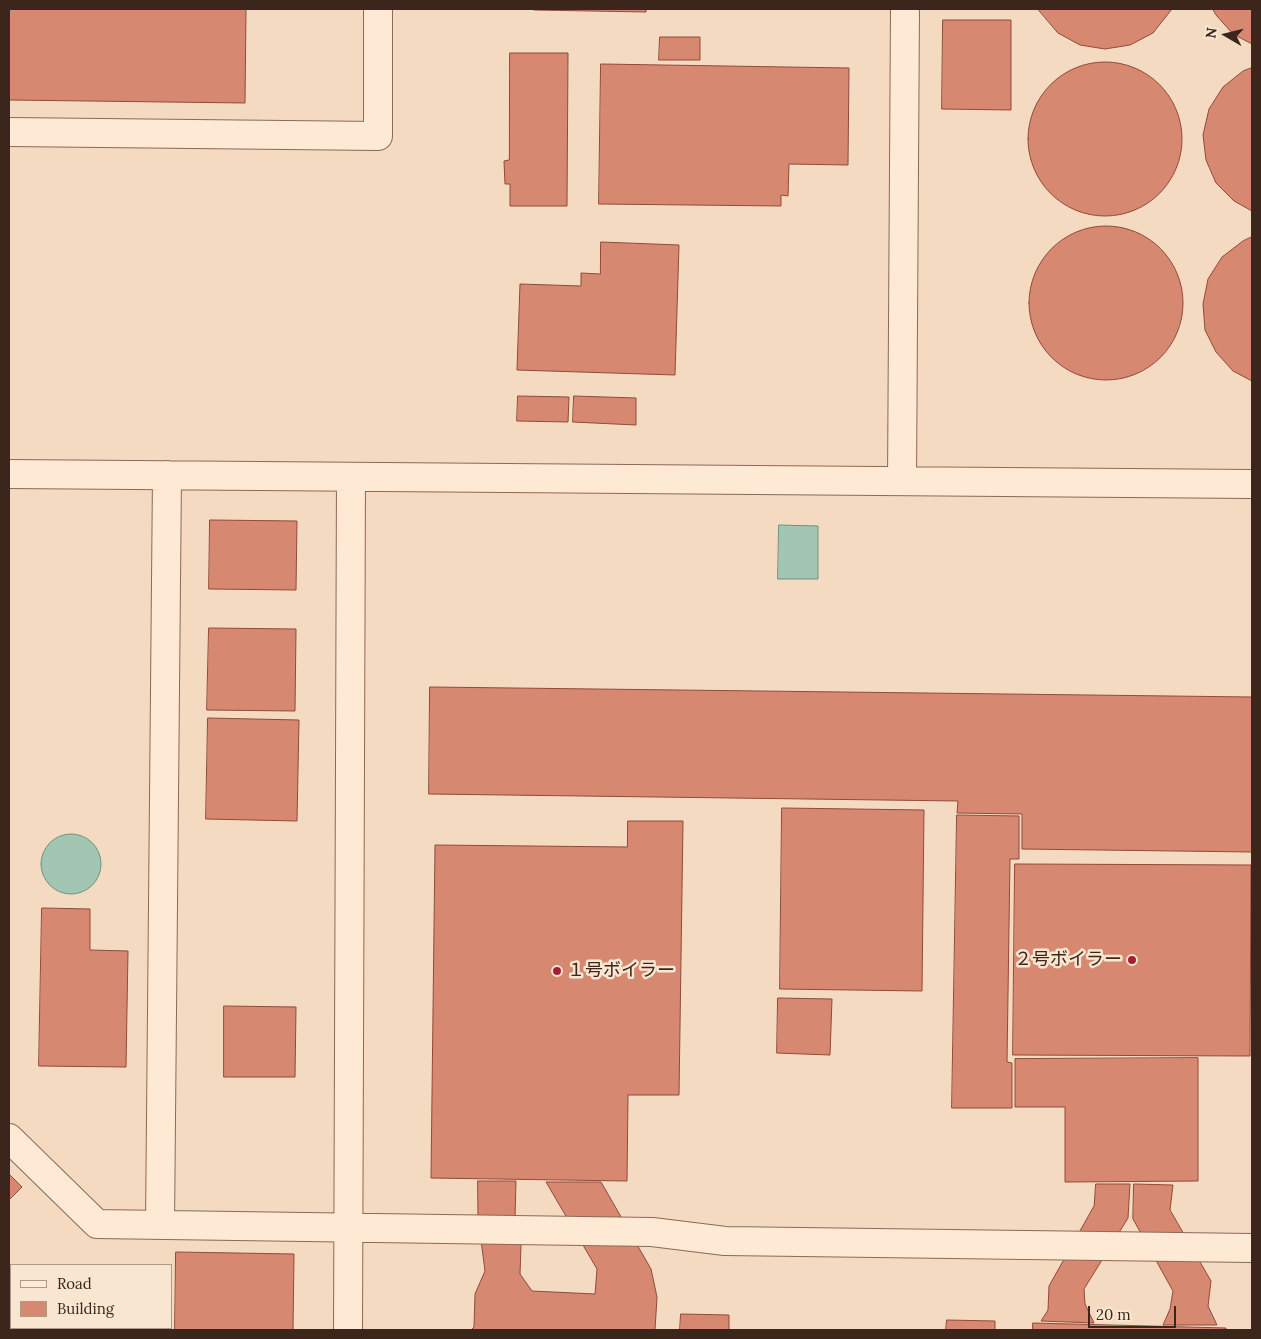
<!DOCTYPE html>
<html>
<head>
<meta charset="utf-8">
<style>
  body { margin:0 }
  #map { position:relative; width:1261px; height:1339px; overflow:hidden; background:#f3dac0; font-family:Lora,serif }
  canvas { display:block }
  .frame { position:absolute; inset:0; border:10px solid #3c251b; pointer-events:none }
  .legend { position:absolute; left:10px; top:1264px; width:162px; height:65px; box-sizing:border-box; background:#f9e6d0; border:1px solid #ad9988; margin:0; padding:6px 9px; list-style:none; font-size:15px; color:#3c251b }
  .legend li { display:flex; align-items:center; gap:10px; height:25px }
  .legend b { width:25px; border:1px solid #ad9988 }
  .north { position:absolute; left:1201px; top:10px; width:50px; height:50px; -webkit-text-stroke:4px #f9e6d0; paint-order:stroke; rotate:278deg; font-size:14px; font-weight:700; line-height:20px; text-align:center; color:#3c251b }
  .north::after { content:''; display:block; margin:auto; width:18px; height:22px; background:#3c251b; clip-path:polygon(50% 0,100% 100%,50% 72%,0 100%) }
  .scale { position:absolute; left:1088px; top:1306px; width:88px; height:22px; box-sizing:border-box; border:2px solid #3c251b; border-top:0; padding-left:6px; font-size:15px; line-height:18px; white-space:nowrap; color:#3c251b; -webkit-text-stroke:4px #f9e6d0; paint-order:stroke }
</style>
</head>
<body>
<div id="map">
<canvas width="1261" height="1339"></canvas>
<div class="frame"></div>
<ul class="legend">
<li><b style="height:6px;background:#fde9d4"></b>Road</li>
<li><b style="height:14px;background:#d68871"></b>Building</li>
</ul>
<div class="north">N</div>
<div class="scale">20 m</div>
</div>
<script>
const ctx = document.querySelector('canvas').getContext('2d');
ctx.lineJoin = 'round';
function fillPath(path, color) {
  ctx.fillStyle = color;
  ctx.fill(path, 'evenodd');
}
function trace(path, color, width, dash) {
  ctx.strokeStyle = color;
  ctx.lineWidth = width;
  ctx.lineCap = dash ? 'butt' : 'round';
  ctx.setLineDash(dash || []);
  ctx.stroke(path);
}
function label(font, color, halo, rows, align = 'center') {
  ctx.font = font + ' Lora,"Noto Sans JP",serif';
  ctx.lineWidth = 5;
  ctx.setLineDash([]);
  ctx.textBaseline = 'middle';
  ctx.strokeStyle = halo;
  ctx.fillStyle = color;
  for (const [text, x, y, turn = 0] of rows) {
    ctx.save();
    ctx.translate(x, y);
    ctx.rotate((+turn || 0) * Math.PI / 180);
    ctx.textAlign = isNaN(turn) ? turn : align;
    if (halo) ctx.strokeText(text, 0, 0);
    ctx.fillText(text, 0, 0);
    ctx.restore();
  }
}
const water = new Path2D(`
  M 779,525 L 818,526 L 818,579 L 778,579 Z
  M41 864a30 30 0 1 1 60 0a30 30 0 1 1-60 0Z`);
const building = new Path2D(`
  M 9,9 L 246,9 L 245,103 L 9,100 Z
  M 534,9 L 646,9 L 646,12 L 534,10 Z
  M 1038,9 L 1172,9 L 1153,33 L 1130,45 L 1105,49 L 1080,45 L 1058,33 Z
  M 1213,9 L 1252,9 L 1252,44 L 1233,34 L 1216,15 Z
  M 943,20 L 1011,20 L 1011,110 L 942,109 Z
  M 660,37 L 700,37 L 700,60 L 659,60 Z
  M 510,53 L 568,53 L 567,206 L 510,206 L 510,184 L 505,184 L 504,161 L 509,160 Z
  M1028 139a77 77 0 1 1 154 0a77 77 0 1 1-154 0Z
  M 601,64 L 849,68 L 848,165 L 789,164 L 788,196 L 781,195 L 781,206 L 599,204 Z
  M 1252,68 L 1252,211 L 1234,201 L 1216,183 L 1206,160 L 1203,135 L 1209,109 L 1223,87 L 1243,71 Z
  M1029 303a77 77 0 1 1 154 0a77 77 0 1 1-154 0Z
  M 1252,237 L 1252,381 L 1233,371 L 1216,352 L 1205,330 L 1203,304 L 1208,279 L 1222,257 L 1243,241 Z
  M 601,242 L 679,245 L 675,375 L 517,370 L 520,284 L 581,286 L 581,273 L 600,274 Z
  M 518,396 L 569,397 L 568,422 L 517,421 Z
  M 574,396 L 636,398 L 636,425 L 573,422 Z
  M 210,520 L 297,521 L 296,590 L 209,589 Z
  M 209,628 L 296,629 L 295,711 L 207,710 Z
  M 430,687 L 1252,697 L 1252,852 L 1022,849 L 1022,814 L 957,813 L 958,801 L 429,794 Z
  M 208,718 L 299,720 L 297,821 L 206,819 Z
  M 782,808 L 924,810 L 922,991 L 780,989 Z
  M 957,815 L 1019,816 L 1019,859 L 1010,859 L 1007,1062 L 1012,1063 L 1012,1108 L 952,1108 Z
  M 628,821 L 683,821 L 679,1095 L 628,1095 L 627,1181 L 431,1178 L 435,845 L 627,847 Z
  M 1015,864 L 1251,865 L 1250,1056 L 1013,1055 Z
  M 42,908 L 90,909 L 90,950 L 128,951 L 126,1067 L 39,1066 Z
  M 778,998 L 832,999 L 830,1055 L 777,1053 Z
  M 224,1006 L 296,1007 L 295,1077 L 224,1077 Z
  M 1198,1058 L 1198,1181 L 1065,1182 L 1065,1107 L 1015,1107 L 1015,1059 Z
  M 9,1174 L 22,1187 L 9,1200 Z
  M 478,1181 L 516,1181 L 515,1219 L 521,1245 L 520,1274 L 532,1291 L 595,1294 L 597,1269 L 546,1182 L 601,1182 L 651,1269 L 657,1297 L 655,1330 L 471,1330 L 474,1327 L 475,1294 L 485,1271 L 478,1217 Z
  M 1096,1184 L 1130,1184 L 1128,1218 L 1084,1289 L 1085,1304 L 1094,1323 L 1041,1321 L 1048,1310 L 1049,1286 L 1094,1206 Z
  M 1134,1184 L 1173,1185 L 1170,1210 L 1211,1281 L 1208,1306 L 1217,1325 L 1163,1325 L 1170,1309 L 1173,1291 L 1133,1219 Z
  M 176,1252 L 294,1254 L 293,1330 L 175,1330 Z
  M 9,1275 L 11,1278 L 11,1328 L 78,1328 L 80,1330 L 9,1330 Z
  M 681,1314 L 729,1315 L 729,1330 L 680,1330 Z
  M 947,1320 L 995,1321 L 995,1330 L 946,1330 Z
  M 1033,1323 L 1226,1328 L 1226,1330 L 1033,1330 Z`);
const minor = new Path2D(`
  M 9,132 L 378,136 L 378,9
  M 9,474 L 1252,484
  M 902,481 L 905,9
  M 9,1138 L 97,1224 L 652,1232 L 725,1241 L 1252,1248
  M 160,1225 L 167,475
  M 348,1330 L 351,477`);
const markers = [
  [1132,960,5,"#a51e38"],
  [557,971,5,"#a51e38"]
];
const poiNames = [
  ["２号ボイラー",1122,960],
  ["１号ボイラー",567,971,"left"]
];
fillPath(water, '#a3c5b4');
trace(water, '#699481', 1);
fillPath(building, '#d68871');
trace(building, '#914a38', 1);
trace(minor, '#8e6955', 30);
trace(minor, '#fde9d4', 28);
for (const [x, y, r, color] of markers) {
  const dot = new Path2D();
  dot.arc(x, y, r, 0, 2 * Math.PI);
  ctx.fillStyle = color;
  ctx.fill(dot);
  trace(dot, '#f9e6d0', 2);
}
label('18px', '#3c251b', '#f9e6d0', poiNames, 'right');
</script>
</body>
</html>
